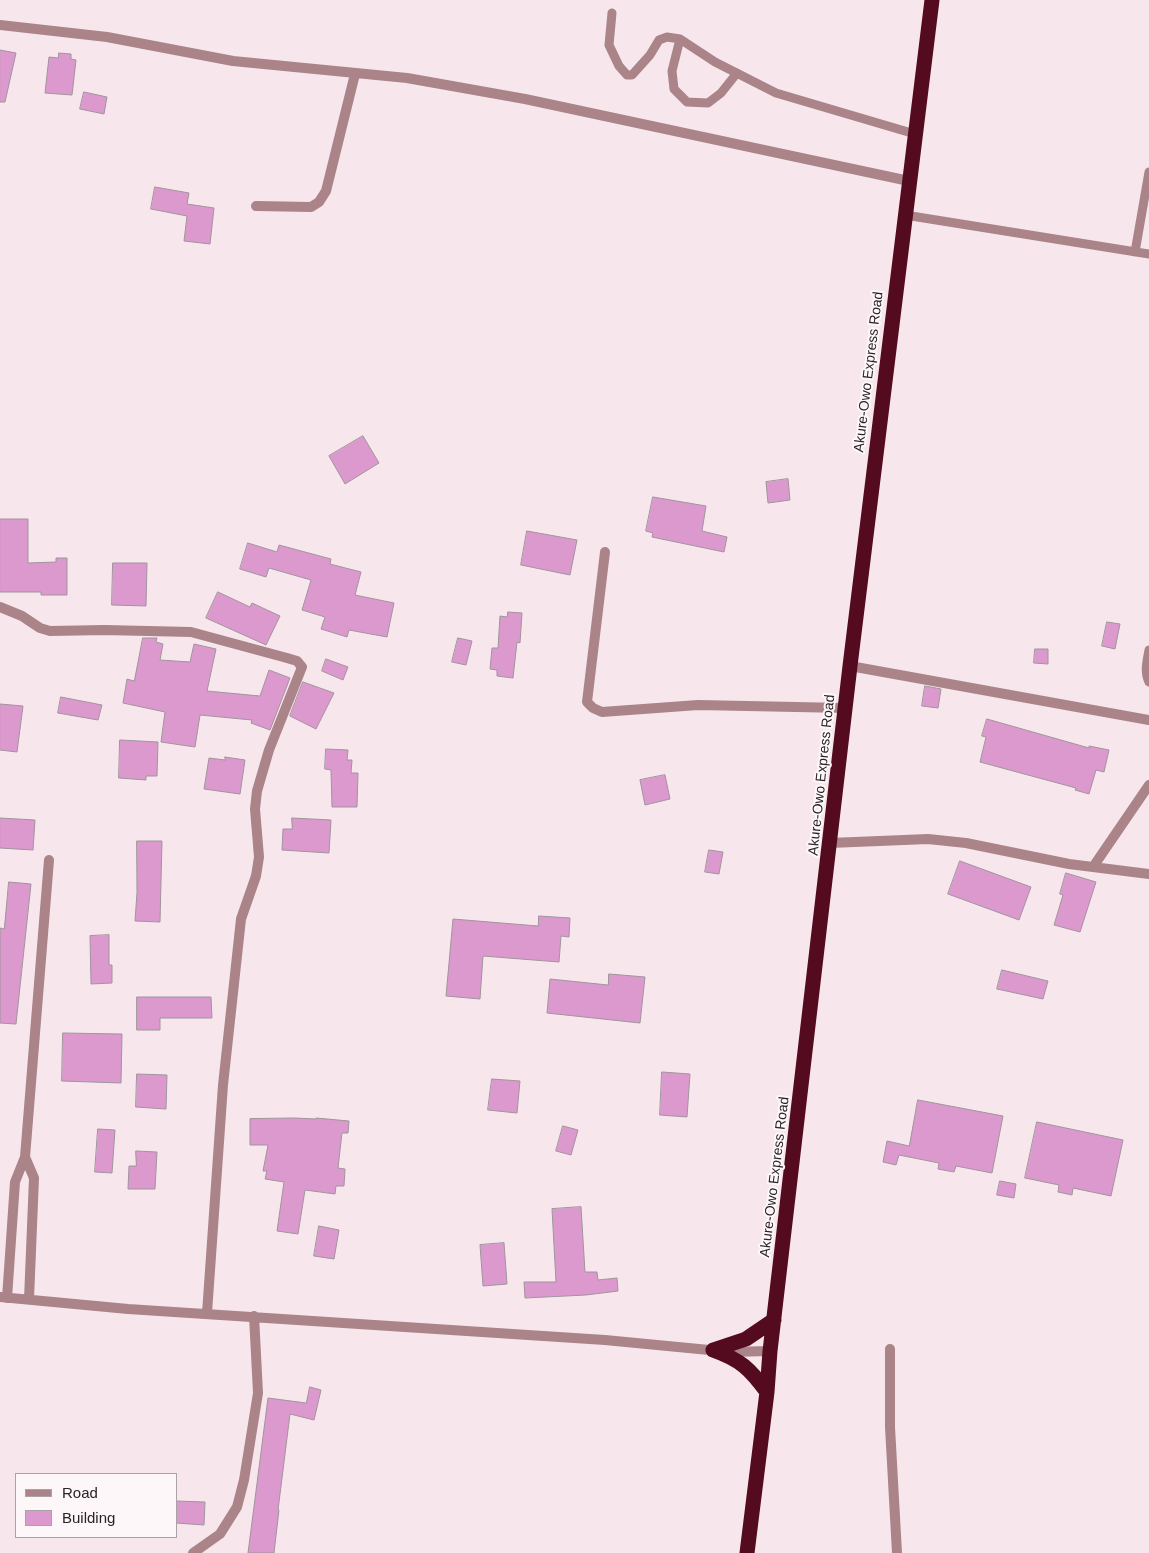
<!DOCTYPE html>
<html>
<head>
<meta charset="utf-8">
<style>
  body { margin:0 }
  #map { position:relative; width:1149px; height:1553px; overflow:hidden; background:#f7e7ed; font-family:Helvetica,sans-serif }
  canvas { display:block }
  .legend { position:absolute; left:15px; top:1473px; width:162px; height:65px; box-sizing:border-box; background:#fef7f9; border:1px solid #a9a3a5; margin:0; padding:6px 9px; list-style:none; font-size:15px; color:#2a2426 }
  .legend li { display:flex; align-items:center; gap:10px; height:25px }
  .legend b { width:25px; border:1px solid #a9a3a5 }
</style>
</head>
<body>
<div id="map">
<canvas width="1149" height="1553"></canvas>
<ul class="legend">
<li><b style="height:6px;background:#aa8488"></b>Road</li>
<li><b style="height:14px;background:#dc99cd"></b>Building</li>
</ul>
</div>
<script>
const ctx = document.querySelector('canvas').getContext('2d');
ctx.lineJoin = 'round';
function fillPath(path, color) {
  ctx.fillStyle = color;
  ctx.fill(path, 'evenodd');
}
function trace(path, color, width, dash) {
  ctx.strokeStyle = color;
  ctx.lineWidth = width;
  ctx.lineCap = dash ? 'butt' : 'round';
  ctx.setLineDash(dash || []);
  ctx.stroke(path);
}
function label(font, color, halo, rows, align = 'center') {
  ctx.font = font + ' Helvetica,sans-serif';
  ctx.lineWidth = 4;
  ctx.setLineDash([]);
  ctx.textBaseline = 'middle';
  ctx.strokeStyle = halo;
  ctx.fillStyle = color;
  for (const [text, x, y, turn = 0] of rows) {
    ctx.save();
    ctx.translate(x, y);
    ctx.rotate((+turn || 0) * Math.PI / 180);
    ctx.textAlign = isNaN(turn) ? turn : align;
    if (halo) ctx.strokeText(text, 0, 0);
    ctx.fillText(text, 0, 0);
    ctx.restore();
  }
}
const building = new Path2D(`
  M 0,50 L 16,53 L 5,102 L 0,102 Z
  M 59,53 L 71,54 L 71,59 L 76,60 L 72,95 L 45,93 L 49,57 L 58,58 Z
  M 84,92 L 107,97 L 104,114 L 80,109 Z
  M 155,187 L 189,193 L 187,204 L 214,208 L 210,244 L 184,241 L 187,216 L 151,209 Z
  M 363,436 L 379,463 L 345,484 L 329,456 Z
  M 788,479 L 790,500 L 768,503 L 766,482 Z
  M 653,497 L 706,506 L 702,531 L 727,537 L 724,552 L 652,537 L 653,533 L 646,531 Z
  M 0,519 L 28,519 L 28,563 L 56,562 L 56,558 L 67,558 L 67,595 L 41,595 L 41,592 L 0,592 Z
  M 527,531 L 577,540 L 570,575 L 521,565 Z
  M 248,543 L 277,552 L 279,545 L 331,559 L 330,564 L 361,572 L 355,595 L 394,603 L 387,637 L 349,630 L 347,637 L 321,629 L 325,617 L 302,610 L 311,580 L 269,568 L 266,577 L 240,569 Z
  M 113,563 L 147,563 L 146,606 L 112,605 Z
  M 218,592 L 250,607 L 252,603 L 280,616 L 266,645 L 206,618 Z
  M 508,612 L 522,613 L 520,643 L 517,642 L 513,678 L 497,676 L 497,670 L 490,669 L 492,648 L 498,648 L 500,616 L 507,617 Z
  M 1107,622 L 1120,624 L 1115,649 L 1102,646 Z
  M 143,638 L 157,638 L 156,642 L 163,644 L 160,660 L 190,662 L 194,644 L 216,649 L 207,691 L 260,696 L 269,670 L 290,678 L 270,730 L 251,723 L 252,720 L 200,715 L 195,747 L 161,742 L 165,712 L 123,703 L 127,679 L 134,681 Z
  M 458,638 L 472,641 L 466,665 L 452,662 Z
  M 1035,649 L 1048,649 L 1048,664 L 1034,663 Z
  M 326,659 L 348,667 L 343,680 L 322,671 Z
  M 303,682 L 334,693 L 316,729 L 290,716 Z
  M 925,686 L 941,689 L 938,708 L 922,706 Z
  M 61,697 L 102,705 L 98,720 L 58,713 Z
  M 0,704 L 23,706 L 17,752 L 0,750 Z
  M 987,719 L 1089,748 L 1089,746 L 1109,750 L 1104,772 L 1096,770 L 1089,794 L 1075,790 L 1076,788 L 980,762 L 986,737 L 982,736 Z
  M 120,740 L 158,742 L 157,776 L 146,776 L 146,780 L 119,778 Z
  M 326,749 L 348,750 L 347,760 L 352,760 L 351,773 L 358,773 L 357,807 L 332,807 L 331,770 L 325,769 Z
  M 225,757 L 245,760 L 240,794 L 204,789 L 209,758 L 225,760 Z
  M 665,775 L 670,799 L 645,805 L 640,780 Z
  M 0,818 L 35,820 L 33,850 L 0,848 Z
  M 292,818 L 331,820 L 329,853 L 282,850 L 283,829 L 292,829 Z
  M 137,841 L 162,841 L 160,922 L 135,921 L 137,893 Z
  M 709,850 L 723,852 L 719,874 L 705,872 Z
  M 960,861 L 1031,887 L 1019,920 L 948,894 Z
  M 1066,873 L 1096,882 L 1080,932 L 1054,925 L 1063,895 L 1060,894 Z
  M 9,882 L 31,884 L 16,1024 L 0,1023 L 0,928 L 4,929 Z
  M 539,916 L 570,918 L 569,937 L 561,936 L 559,962 L 483,956 L 480,999 L 446,996 L 453,919 L 538,926 Z
  M 109,935 L 109,965 L 112,965 L 112,983 L 91,984 L 90,936 Z
  M 1002,970 L 1048,981 L 1043,999 L 997,989 Z
  M 609,974 L 645,977 L 640,1023 L 547,1013 L 550,979 L 608,985 Z
  M 137,997 L 211,997 L 212,1018 L 160,1018 L 160,1030 L 137,1030 Z
  M 63,1033 L 122,1034 L 121,1083 L 62,1081 Z
  M 662,1072 L 690,1074 L 687,1117 L 660,1115 Z
  M 137,1074 L 167,1075 L 166,1109 L 136,1107 Z
  M 492,1079 L 520,1081 L 517,1113 L 488,1110 Z
  M 918,1100 L 1003,1116 L 992,1173 L 956,1166 L 954,1172 L 938,1169 L 939,1163 L 899,1155 L 896,1165 L 883,1162 L 887,1141 L 909,1146 Z
  M 294,1118 L 316,1119 L 316,1118 L 349,1121 L 348,1133 L 342,1133 L 338,1168 L 345,1169 L 344,1186 L 336,1186 L 335,1194 L 305,1190 L 298,1234 L 277,1231 L 284,1182 L 265,1179 L 267,1171 L 263,1171 L 268,1145 L 250,1145 L 250,1119 Z
  M 1037,1122 L 1123,1140 L 1111,1196 L 1073,1188 L 1072,1195 L 1058,1192 L 1059,1185 L 1025,1178 Z
  M 563,1126 L 578,1130 L 571,1155 L 556,1151 Z
  M 98,1129 L 115,1130 L 112,1173 L 95,1172 Z
  M 136,1151 L 157,1152 L 155,1189 L 128,1189 L 129,1166 L 136,1166 Z
  M 1000,1181 L 1016,1184 L 1014,1198 L 997,1195 Z
  M 581,1207 L 585,1272 L 597,1272 L 598,1280 L 617,1278 L 618,1291 L 586,1295 L 525,1298 L 524,1282 L 556,1282 L 552,1209 Z
  M 319,1226 L 339,1230 L 334,1259 L 314,1256 Z
  M 504,1243 L 507,1284 L 483,1286 L 480,1245 Z
  M 310,1387 L 321,1390 L 314,1420 L 290,1414 L 278,1510 L 279,1510 L 274,1553 L 248,1553 L 268,1398 L 306,1403 Z
  M 176,1501 L 205,1502 L 204,1525 L 176,1523 Z`);
const lane = new Path2D(`
  M 612,13 L 609,45 L 619,66 L 627,75 L 632,75 L 650,55 L 659,40 L 667,37 L 680,39 L 715,62 L 776,93 L 915,134
  M 680,39 L 672,71 L 674,89 L 687,102 L 708,103 L 721,93 L 737,73
  M 905,215 L 1149,254
  M 1135,252 L 1149,172
  M 1149,650 C 1147,661 1144,672 1149,682`);
const street = new Path2D(`
  M 0,25 L 107,37 L 233,61 L 407,78 L 525,99 L 909,181
  M 256,206 L 311,207 L 319,202 L 326,191 L 355,74
  M 605,552 L 587,702 L 593,708 L 602,712 L 698,705 L 845,708
  M 0,607 L 22,616 L 40,628 L 50,631 L 105,630 L 191,632 L 287,658 L 297,661 L 302,667 L 269,750 L 257,791 L 255,809 L 259,857 L 256,876 L 241,919 L 223,1085 L 207,1313
  M 850,666 L 1149,720
  M 830,843 L 928,839 L 966,843 L 1069,864 L 1149,874
  M 1093,867 L 1149,785
  M 25,1157 L 34,1178 L 29,1299
  M 0,1297 L 128,1309 L 605,1340 L 730,1352 L 770,1351
  M 7,1298 L 15,1182 L 25,1157 L 49,860
  M 890,1349 L 890,1427 L 897,1553
  M 193,1553 L 220,1534 L 237,1507 L 244,1480 L 258,1393 L 254,1316`);
const highway = new Path2D(`
  M 713,1350 C 741,1360 750,1369 767,1392
  M 713,1350 L 746,1339 L 774,1320
  M 747,1553 L 767,1392 L 770,1351 L 850,666 L 932,0`);
const streetNames = [
  ["Akure-Owo Express Road",869,372,-83],
  ["Akure-Owo Express Road",822,775,-84],
  ["Akure-Owo Express Road",775,1177,-83]
];
fillPath(building, '#dc99cd');
trace(building, '#a0949d', 1);
trace(lane, '#aa8488', 9);
trace(street, '#aa8488', 10);
trace(highway, '#540b1f', 15);
label('14px', '#2a2426', '#fef7f9', streetNames);
</script>
</body>
</html>
